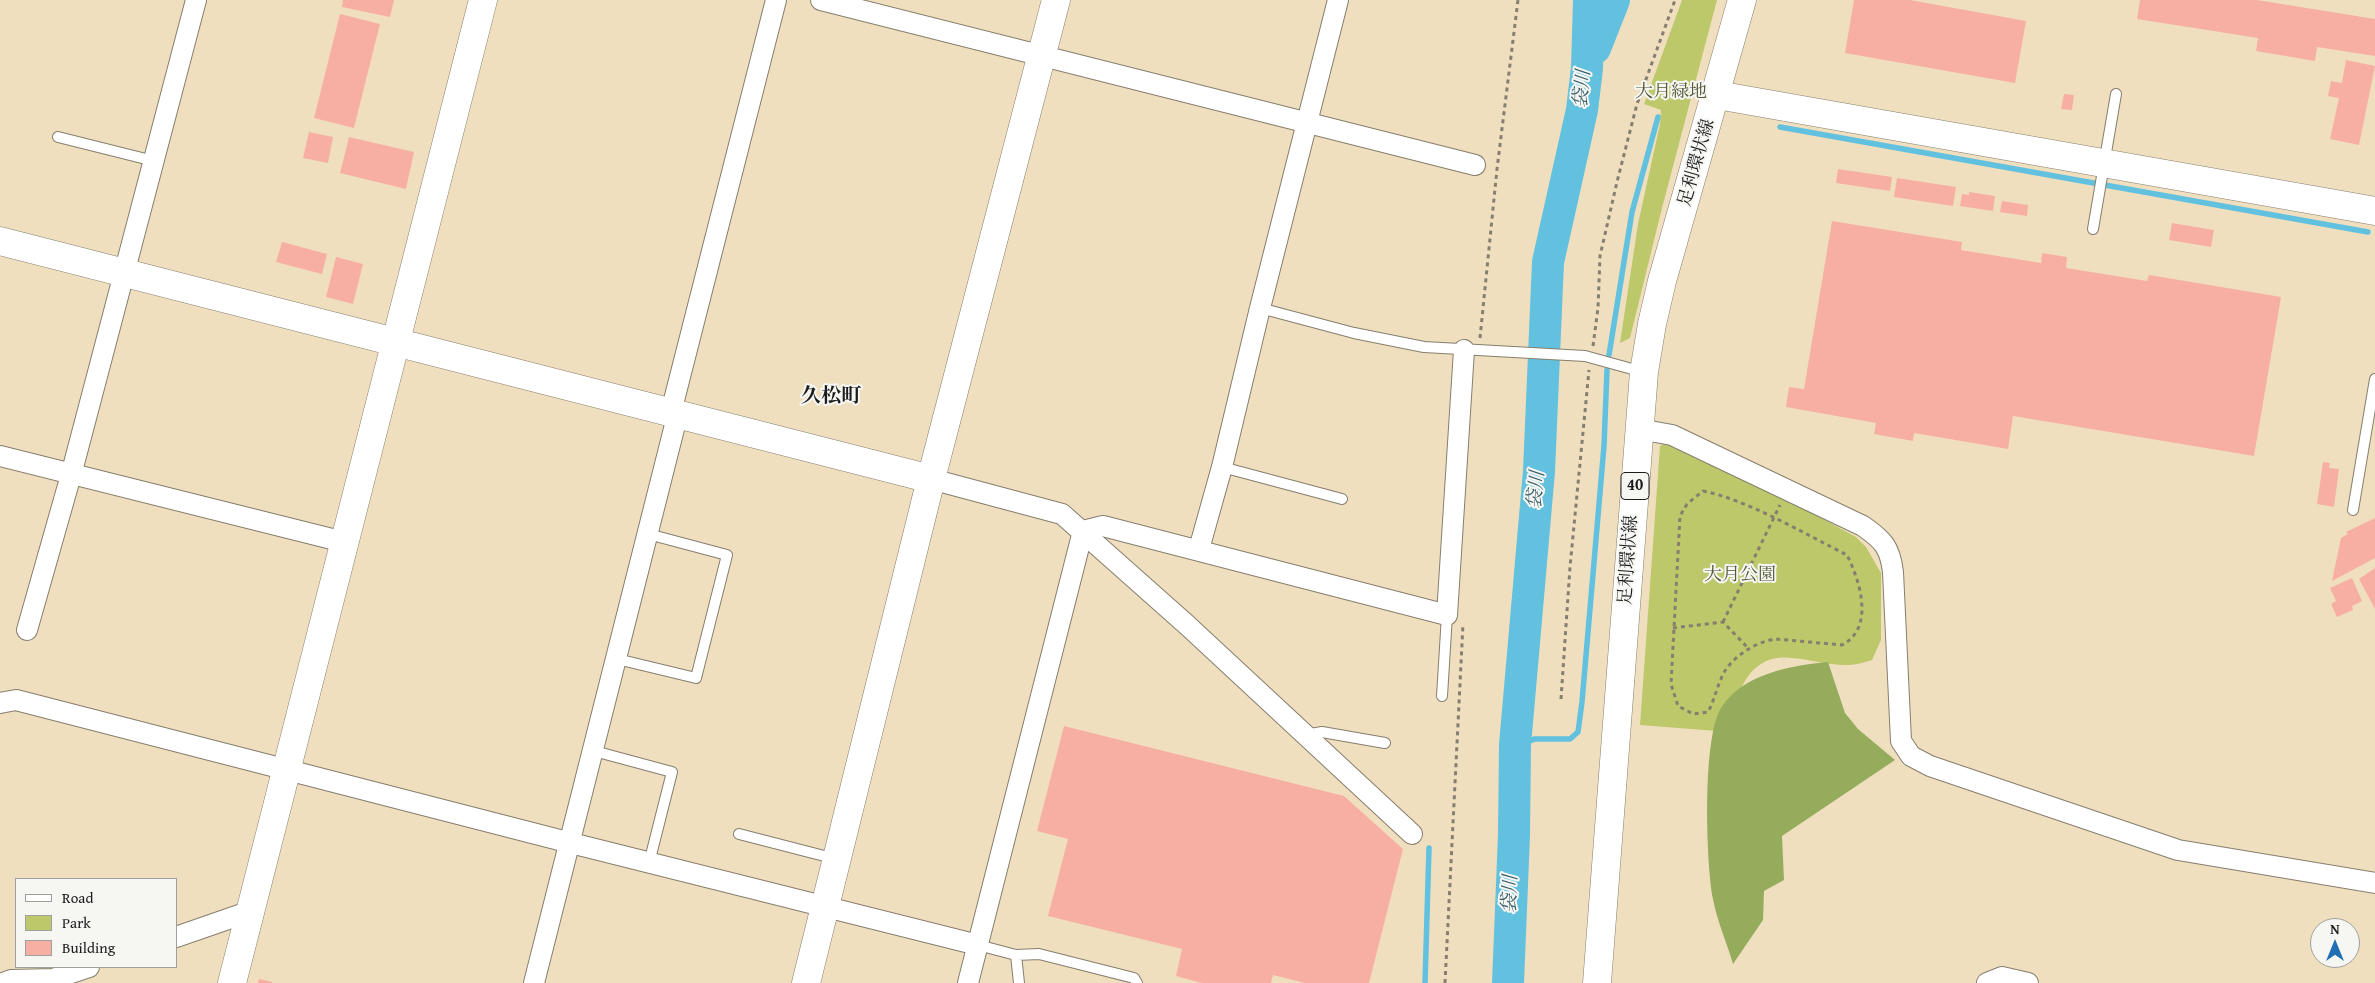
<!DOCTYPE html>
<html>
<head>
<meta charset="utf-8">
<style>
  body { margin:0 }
  #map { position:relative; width:2375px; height:983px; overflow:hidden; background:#f0dfbf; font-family:"Gentium Book Plus",serif }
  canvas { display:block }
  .legend { position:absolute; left:15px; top:878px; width:162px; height:90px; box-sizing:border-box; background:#f6f6f2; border:1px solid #9f9f9c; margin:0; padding:6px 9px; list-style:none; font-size:15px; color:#1c1c1c }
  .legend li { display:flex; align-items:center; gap:10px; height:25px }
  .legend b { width:25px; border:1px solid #9f9f9c }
  .north { position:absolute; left:2310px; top:918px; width:50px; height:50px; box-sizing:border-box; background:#f6f6f2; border:1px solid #9f9f9c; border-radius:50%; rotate:0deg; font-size:14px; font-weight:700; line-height:20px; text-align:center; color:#1c1c1c }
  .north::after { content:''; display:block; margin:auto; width:18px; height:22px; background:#1f6fb2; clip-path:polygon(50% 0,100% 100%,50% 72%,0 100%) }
</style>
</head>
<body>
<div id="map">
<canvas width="2375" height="983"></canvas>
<ul class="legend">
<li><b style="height:6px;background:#fff"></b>Road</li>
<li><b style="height:14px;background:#bcc869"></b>Park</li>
<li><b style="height:14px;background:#f7afa4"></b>Building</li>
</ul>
<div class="north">N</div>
</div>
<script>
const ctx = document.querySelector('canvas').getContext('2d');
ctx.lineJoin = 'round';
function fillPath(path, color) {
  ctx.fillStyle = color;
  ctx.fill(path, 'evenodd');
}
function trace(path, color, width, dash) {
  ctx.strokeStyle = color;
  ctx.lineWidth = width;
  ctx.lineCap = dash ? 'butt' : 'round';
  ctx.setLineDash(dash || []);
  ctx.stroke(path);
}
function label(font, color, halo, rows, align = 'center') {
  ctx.font = font + ' "Gentium Book Plus","Noto Serif JP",serif';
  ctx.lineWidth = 4;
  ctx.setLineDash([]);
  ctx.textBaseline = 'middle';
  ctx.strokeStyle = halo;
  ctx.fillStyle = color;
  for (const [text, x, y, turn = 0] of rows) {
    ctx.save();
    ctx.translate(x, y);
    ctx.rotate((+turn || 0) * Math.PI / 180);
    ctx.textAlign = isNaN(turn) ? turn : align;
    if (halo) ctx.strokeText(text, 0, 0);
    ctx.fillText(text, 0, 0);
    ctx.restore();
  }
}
const green = new Path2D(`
  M 1682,0 L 1717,0 L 1662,208 L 1630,338 L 1620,343 L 1638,224 L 1660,124 L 1661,110 L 1644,104 Z
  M 1667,442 L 1783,497 L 1856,537 L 1866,547 L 1881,573 L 1881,640 L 1872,660 C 1865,662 1856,665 1849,665 C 1830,666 1810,659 1791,658 C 1747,653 1735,697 1730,732 L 1640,725 L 1660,446 Z`);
const forest = new Path2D(`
  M 1828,662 L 1845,713 L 1858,729 L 1895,760 L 1782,836 L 1784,880 L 1764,891 L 1763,920 L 1733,964 C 1727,943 1717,921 1713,899 C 1706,862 1702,739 1721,708 C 1742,674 1792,665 1828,662 Z`);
const stream = new Path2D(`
  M 1780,127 L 2368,232
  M 1609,355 L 1632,212 L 1658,117
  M 1515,745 L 1535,739 L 1570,739 L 1578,732 L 1582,702 L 1604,446 L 1607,370
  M 1425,983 L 1429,848`);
const river = new Path2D(`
  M 1595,48 L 1614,0
  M 1508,983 L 1514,835 L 1515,745 L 1539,471 L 1548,262 L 1582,110 L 1587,68 L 1589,0`);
const building = new Path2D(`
  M 343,0 L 394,0 L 390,17 L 342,7 Z
  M 1854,0 L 1910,0 L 2026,21 L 2015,83 L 1845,53 Z
  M 2140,0 L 2257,0 L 2375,19 L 2375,56 L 2317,47 L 2315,61 L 2256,51 L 2258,38 L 2137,19 Z
  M 340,14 L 380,24 L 354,128 L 314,118 Z
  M 2346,60 L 2375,66 L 2359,145 L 2330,139 L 2339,98 L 2328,96 L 2331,81 L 2342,83 Z
  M 2064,94 L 2074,95 L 2072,110 L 2061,109 Z
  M 309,132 L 333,137 L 328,163 L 303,158 Z
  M 349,137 L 414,152 L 406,189 L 340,173 Z
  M 1838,169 L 1892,177 L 1890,191 L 1836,183 Z
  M 1897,178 L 1956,187 L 1953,206 L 1894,197 Z
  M 1969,192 L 1995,196 L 1993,211 L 1960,206 L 1962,194 L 1969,195 Z
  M 2002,201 L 2028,205 L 2027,216 L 2000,212 Z
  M 1832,221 L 1962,242 L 1961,250 L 2041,263 L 2042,253 L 2067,257 L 2066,268 L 2147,281 L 2149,275 L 2281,297 L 2254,456 L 2013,416 L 2008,449 L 1914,433 L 1913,441 L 1874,434 L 1876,423 L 1786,407 L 1789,387 L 1804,389 Z
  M 2172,223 L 2214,230 L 2211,247 L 2169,240 Z
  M 282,242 L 327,254 L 322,274 L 276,262 Z
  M 336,257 L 363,264 L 353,304 L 326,297 Z
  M 2323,462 L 2330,463 L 2329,468 L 2339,469 L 2334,507 L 2317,504 Z
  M 2375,518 L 2375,558 L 2332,581 L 2341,538 L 2348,534 L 2346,532 Z
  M 2375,568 L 2375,609 L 2359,579 Z
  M 2352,578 L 2362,601 L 2352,606 L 2353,610 L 2337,617 L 2331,604 L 2336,601 L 2330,588 Z
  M 1064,726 L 1344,796 L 1403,849 L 1369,983 L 1305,983 L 1273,975 L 1271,983 L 1202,983 L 1176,976 L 1182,949 L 1048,916 L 1068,839 L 1037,831 Z
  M 259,979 L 272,982 L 272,983 L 258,983 Z`);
const path = new Path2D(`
  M 1480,338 L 1497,169 L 1518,0
  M 1593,346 L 1598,308 L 1600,256 L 1617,182 L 1637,104 L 1675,0
  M 1703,491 C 1748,500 1805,534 1847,555 C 1860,581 1875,628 1842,645 L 1776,639 C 1756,641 1728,659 1721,679 C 1716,690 1714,701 1708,712 L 1693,714 L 1678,706 L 1671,684 L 1680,516 L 1687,504 Z
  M 1723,622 L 1780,505
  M 1673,628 L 1723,622 L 1749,649
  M 1561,699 L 1570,567 L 1589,370
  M 1445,983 L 1463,624`);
const lane = new Path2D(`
  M 58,137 L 154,161
  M 2093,229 L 2116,94
  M 1260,308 L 1354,333 L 1424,347 L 1585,356 L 1643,372
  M 1222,467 L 1342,499
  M 2353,510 L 2375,379
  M 617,659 L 696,678 L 727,555 L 648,534
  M 1442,696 L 1447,615
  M 1305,735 L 1322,732 L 1385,743
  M 594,751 L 672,772 L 649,863
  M 739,834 L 836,859
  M 978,945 L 1016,955 L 1039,954 L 1134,978 L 1137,983
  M 1016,955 L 1019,983`);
const street = new Path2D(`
  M 821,0 L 1475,165
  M 671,412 L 776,0
  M 1639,429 L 1672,435 L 1863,526 C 1883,540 1890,547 1893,572 L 1901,741 L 1911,756 L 1930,766 L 2178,850 L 2375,883
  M 0,456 L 344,542
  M 931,479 L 1062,514 L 1187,625 L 1412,834
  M 1199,549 L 1222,467 L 1260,308 L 1338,0
  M 27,630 L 71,475 L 196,0
  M 0,703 L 16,700 L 571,843 L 978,945
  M 176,937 L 251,911
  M 3,983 L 11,980 L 53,979 L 89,967
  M 534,983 L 678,413
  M 968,983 L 1083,531 L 1103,526 L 1447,615 L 1464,350
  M 1987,983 L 2002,977 L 2028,983`);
const secondary = new Path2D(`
  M 1717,95 L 2375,211
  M 0,241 L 931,479
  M 232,983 L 483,0
  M 806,983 L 931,479 L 1056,0`);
const primary = new Path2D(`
  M 1597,983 L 1644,372 L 1652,324 L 1662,281 L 1742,0`);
const shields = [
  [1635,486,28]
];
const shieldNames = [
  ["40",1635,486]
];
const parkNames = [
  ["大月緑地",1671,92],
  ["大月公園",1740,575]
];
const streetNames = [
  ["足利環状線",1697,163,-74],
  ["足利環状線",1629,560,-86]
];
const waterNames = [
  ["袋川",1583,89,-85],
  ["袋川",1537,490,-85],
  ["袋川",1511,894,-88]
];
const quarterNames = [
  ["久松町",831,397]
];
fillPath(green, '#bcc869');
fillPath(forest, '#95ac5d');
trace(stream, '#61c1df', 5.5);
trace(river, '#61c1df', 32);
fillPath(building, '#f7afa4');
trace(lane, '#867e6e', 12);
trace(street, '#867e6e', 22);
trace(secondary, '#867e6e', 29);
trace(primary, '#867e6e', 29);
trace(path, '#867e6e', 3, [4, 4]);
trace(lane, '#fff', 10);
trace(street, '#fff', 20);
trace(secondary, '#fff', 28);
trace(primary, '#fff', 28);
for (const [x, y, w] of shields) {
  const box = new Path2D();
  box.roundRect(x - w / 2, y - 13.5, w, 27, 4);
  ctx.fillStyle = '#f6f6f2';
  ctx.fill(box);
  trace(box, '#1c1c1c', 1);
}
label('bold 16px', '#1c1c1c', null, shieldNames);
label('18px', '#545837', '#f6f6f2', parkNames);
label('18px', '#1c1c1c', '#f6f6f2', streetNames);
label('italic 19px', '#385e6a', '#f6f6f2', waterNames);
label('bold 20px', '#1c1c1c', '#f6f6f2', quarterNames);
</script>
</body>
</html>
